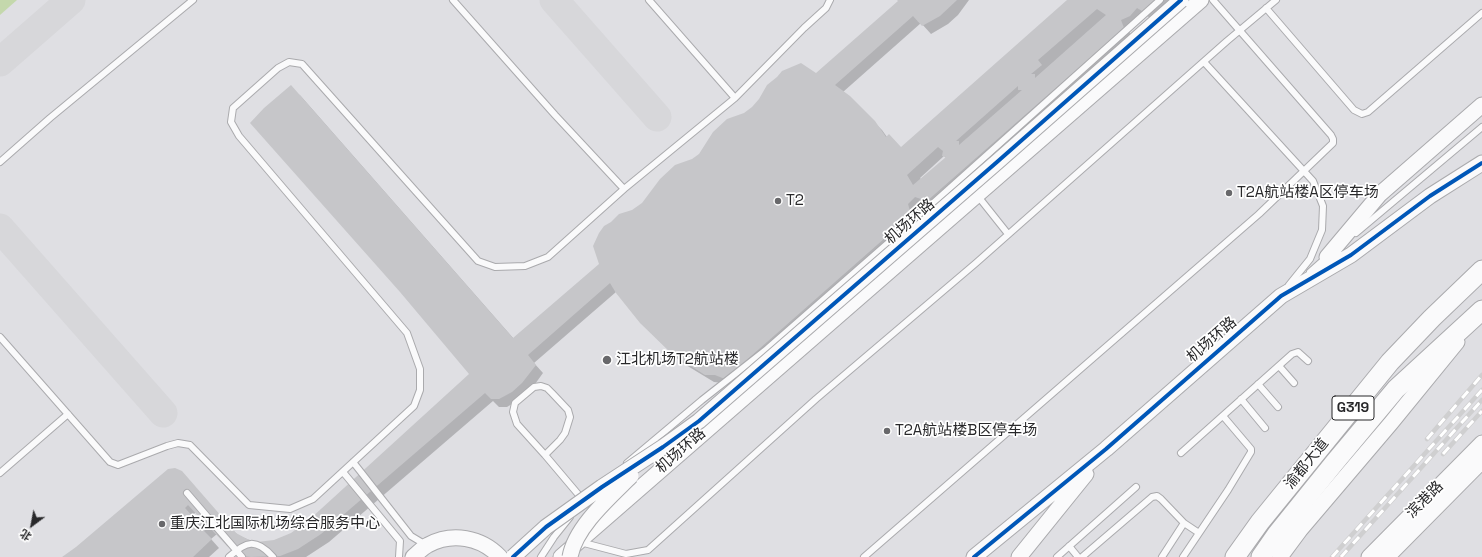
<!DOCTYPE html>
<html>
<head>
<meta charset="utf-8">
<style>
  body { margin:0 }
  #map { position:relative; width:1482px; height:557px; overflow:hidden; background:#dfdfe3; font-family:"Space Grotesk","Noto Sans SC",sans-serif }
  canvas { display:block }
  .north { position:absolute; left:12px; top:505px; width:40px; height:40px; -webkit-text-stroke:3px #fff; paint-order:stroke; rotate:212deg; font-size:11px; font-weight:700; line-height:16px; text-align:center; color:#28282a }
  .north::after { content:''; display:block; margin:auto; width:14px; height:18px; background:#28282a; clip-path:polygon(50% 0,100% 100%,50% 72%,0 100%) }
</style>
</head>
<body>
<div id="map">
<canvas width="1482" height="557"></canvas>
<div class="north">北</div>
</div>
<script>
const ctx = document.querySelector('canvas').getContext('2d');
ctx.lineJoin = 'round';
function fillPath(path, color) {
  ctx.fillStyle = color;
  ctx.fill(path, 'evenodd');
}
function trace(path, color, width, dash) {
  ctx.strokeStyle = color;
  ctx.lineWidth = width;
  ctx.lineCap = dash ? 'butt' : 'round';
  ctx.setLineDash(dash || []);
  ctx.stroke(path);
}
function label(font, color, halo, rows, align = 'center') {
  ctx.font = font + ' "Space Grotesk","Noto Sans SC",sans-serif';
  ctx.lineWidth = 3.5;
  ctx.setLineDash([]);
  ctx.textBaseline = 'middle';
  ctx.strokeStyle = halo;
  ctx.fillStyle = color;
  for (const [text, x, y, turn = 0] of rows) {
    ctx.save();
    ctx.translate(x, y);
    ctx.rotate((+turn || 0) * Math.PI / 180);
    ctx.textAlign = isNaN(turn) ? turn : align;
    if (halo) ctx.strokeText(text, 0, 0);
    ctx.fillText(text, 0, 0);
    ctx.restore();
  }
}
const green = new Path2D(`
  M 0,0 L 17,0 L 0,15 Z`);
const shadow = new Path2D(`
  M 898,0 L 969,0 L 958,15 L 948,24 L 931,34 L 921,23 L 843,92 L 882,130 L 887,137 L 901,148 L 1069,0 L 1171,0 L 1150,18 L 1146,15 L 1128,28 L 1131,36 L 935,209 L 923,205 L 915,212 L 918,223 L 733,386 L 723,383 L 714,382 L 681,362 L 641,323 L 616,292 L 534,363 L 543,373 L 530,391 L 520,399 L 507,407 L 499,407 L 493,401 L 329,542 L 306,557 L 241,557 L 236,554 L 217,534 L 211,539 L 219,548 L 209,557 L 64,557 L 77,548 L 168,470 L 238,535 L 256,543 L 274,541 L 291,534 L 311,520 L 470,374 L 299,94 L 514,339 L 600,264 L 632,211 L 643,204 L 745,114 L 816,74 L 899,2 ZM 944,156 L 946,158 L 921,179 L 920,178 ZM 196,512 L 202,518 L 197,522 L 192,516 Z`);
const taxiway = new Path2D(`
  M 554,0 L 657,117
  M 0,62 L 71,0
  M 0,228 L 163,413`);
const building = new Path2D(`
  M 897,0 L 957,0 L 940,16 L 922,26 L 913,16 L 835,85 L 850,96 L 875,121 L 886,137 L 889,134 L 901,147 L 1067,0 L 1155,0 L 1142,11 L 1137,8 L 1130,16 L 1121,20 L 1124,28 L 927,201 L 915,197 L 908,204 L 911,215 L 725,379 L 715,375 L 705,375 L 672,354 L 640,323 L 616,293 L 610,283 L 528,355 L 536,365 L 522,383 L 512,392 L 499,399 L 491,399 L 485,393 L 321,534 L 298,549 L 280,556 L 251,557 L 243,556 L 227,546 L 209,527 L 204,531 L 212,539 L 193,557 L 62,557 L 76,547 L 168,469 L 175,468 L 182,471 L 236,533 L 247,539 L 257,542 L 274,540 L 291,533 L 310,519 L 469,374 L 400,292 L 250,123 L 264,108 L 291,85 L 513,338 L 599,264 L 593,246 L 599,233 L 604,226 L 611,222 L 619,214 L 632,210 L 642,203 L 660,179 L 675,165 L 692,159 L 699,154 L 713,132 L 727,119 L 744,113 L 752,107 L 759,99 L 767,85 L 777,77 L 782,71 L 801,63 L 816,73 L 898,1 ZM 1097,9 L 1106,15 L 1035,78 L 1035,74 L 1031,74 L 1042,65 L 1038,60 ZM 1018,86 L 1018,90 L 1022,90 L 959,145 L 959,141 L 956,141 ZM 938,147 L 943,151 L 942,156 L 946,157 L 913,185 L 907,175 ZM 188,505 L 200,518 L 197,521 L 185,508 Z`);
const service = new Path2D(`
  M 453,0 L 555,115 L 624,189
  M 649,0 L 735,98
  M 1266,8 L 1354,110 L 1362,114 L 1368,112 L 1482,13
  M 1204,62 L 1313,181 L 1323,206 L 1322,230 L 1310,259 L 1289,285
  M 0,162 L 50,118 L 193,0
  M 977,195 L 1008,234
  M 1356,233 L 1482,127
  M 1310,272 L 1327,257
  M 0,337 L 110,462 L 118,465 L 167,446 L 178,443 L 190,445 L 249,505 L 290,509 L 313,499 L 414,406 L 420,390 L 420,369 L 407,333 L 239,136 L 231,122 L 233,108 L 278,68 L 289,62 L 302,64 L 478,261 L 495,267 L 525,266 L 548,257 L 624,189 L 735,98 L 804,28 L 826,8 L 830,0
  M 1279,366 L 1294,383
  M 1258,384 L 1278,407
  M 1241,399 L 1265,428
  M 1181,453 L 1292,354 L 1298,352 L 1308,361
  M 545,455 L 560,440 L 565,433 L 570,417 L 568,410 L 552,393 L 547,388 L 541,386 L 534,387 L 515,403 L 513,412 L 517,424 L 545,455 L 583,500
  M 353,462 L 411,536 L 426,545
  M 627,463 L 702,400 L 767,349 L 911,223 L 1160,0
  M 343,472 L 400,541 L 399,557
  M 0,473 L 68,414
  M 187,493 L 242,557
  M 580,542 L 626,554 L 648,550 L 816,399 L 976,263 L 1227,41 L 1276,0
  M 1069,546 L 1078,557
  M 229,557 C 246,541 256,538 273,557
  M 541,557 L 554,537 L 570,517
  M 864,557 L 1259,214 L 1333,143 L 1333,139 L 1331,135 L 1213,0
  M 1057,557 L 1136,487
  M 1082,557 L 1152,497 L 1157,496 L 1161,499 L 1184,523 L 1199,533
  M 1162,557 L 1184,523
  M 1183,557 L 1228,490 L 1251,452 L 1251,449 L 1223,416`);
const tertiary = new Path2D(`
  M 1327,257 L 1380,194 L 1482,105
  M 413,557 C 418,553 422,548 428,545 C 452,532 481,537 500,557
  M 561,557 L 1201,0
  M 974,557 L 1106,449 L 1281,296 L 1351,255 L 1430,196 L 1482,163
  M 1019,557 L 1086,474
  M 1280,557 L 1300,530 L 1391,423 L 1457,342
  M 1369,557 L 1482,443
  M 1387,557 L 1482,461`);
const trunk = new Path2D(`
  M 1235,557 L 1260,522 L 1390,362 L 1432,318 L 1482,270
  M 1261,557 L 1277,534 L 1335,462 L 1396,389 L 1482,310`);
const rail = new Path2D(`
  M 1427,439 L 1482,375
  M 1443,454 L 1482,411
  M 1332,557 L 1482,390
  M 1341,557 L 1482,400`);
const tertiaryBridge = new Path2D(`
  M 513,557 L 546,527 L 602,487 L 663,447 L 699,421 L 997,162 L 1181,0
  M 570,557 C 575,527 610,497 631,476`);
const cycleway = new Path2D(`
  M 513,557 L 546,527 L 602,487 L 663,447 L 699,421 L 997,162 L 1181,0
  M 974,557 L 1106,449 L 1281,296 L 1351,255 L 1430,196 L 1482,163`);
const markers = [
  [1229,193,4,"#68686b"],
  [778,201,4,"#68686b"],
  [607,360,5,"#68686b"],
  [887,431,4,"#68686b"],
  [162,524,4,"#68686b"]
];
const shields = [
  [1353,408,42]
];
const shieldNames = [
  ["G319",1353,408]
];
const poiNames = [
  ["T2A航站楼A区停车场",1237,193],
  ["T2",786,201],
  ["江北机场T2航站楼",616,360],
  ["T2A航站楼B区停车场",895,431],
  ["重庆江北国际机场综合服务中心",170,524]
];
const streetNames = [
  ["机场环路",910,222,-41],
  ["机场环路",1212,340,-41],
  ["机场环路",681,451,-41],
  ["渝都大道",1307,464,-51],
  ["滨港路",1425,500,-45]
];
fillPath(green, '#c4d8ac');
fillPath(shadow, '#0003');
trace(taxiway, '#d7d7da', 29);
fillPath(building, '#c6c6c9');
trace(service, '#aaaaad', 8);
trace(tertiary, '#aaaaad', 17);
trace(trunk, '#aaaaad', 21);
trace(service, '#fafafb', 6);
trace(tertiary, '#fafafb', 15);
trace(trunk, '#fafafb', 19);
trace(rail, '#cfcfd0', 4.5);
trace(rail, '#fff', 3, [9]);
trace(tertiaryBridge, '#aaaaad', 17, []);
trace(tertiaryBridge, '#fafafb', 15);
trace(cycleway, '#0057b8', 4);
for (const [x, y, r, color] of markers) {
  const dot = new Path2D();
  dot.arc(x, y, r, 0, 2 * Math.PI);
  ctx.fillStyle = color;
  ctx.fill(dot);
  trace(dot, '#fff', 1.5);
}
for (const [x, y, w] of shields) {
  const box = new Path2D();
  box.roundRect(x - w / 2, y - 12, w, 24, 3);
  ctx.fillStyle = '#fff';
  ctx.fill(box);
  trace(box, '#28282a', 1);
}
label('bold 14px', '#28282a', null, shieldNames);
label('15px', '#28282a', '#fff', poiNames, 'left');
label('15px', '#28282a', '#fff', streetNames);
</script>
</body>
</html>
